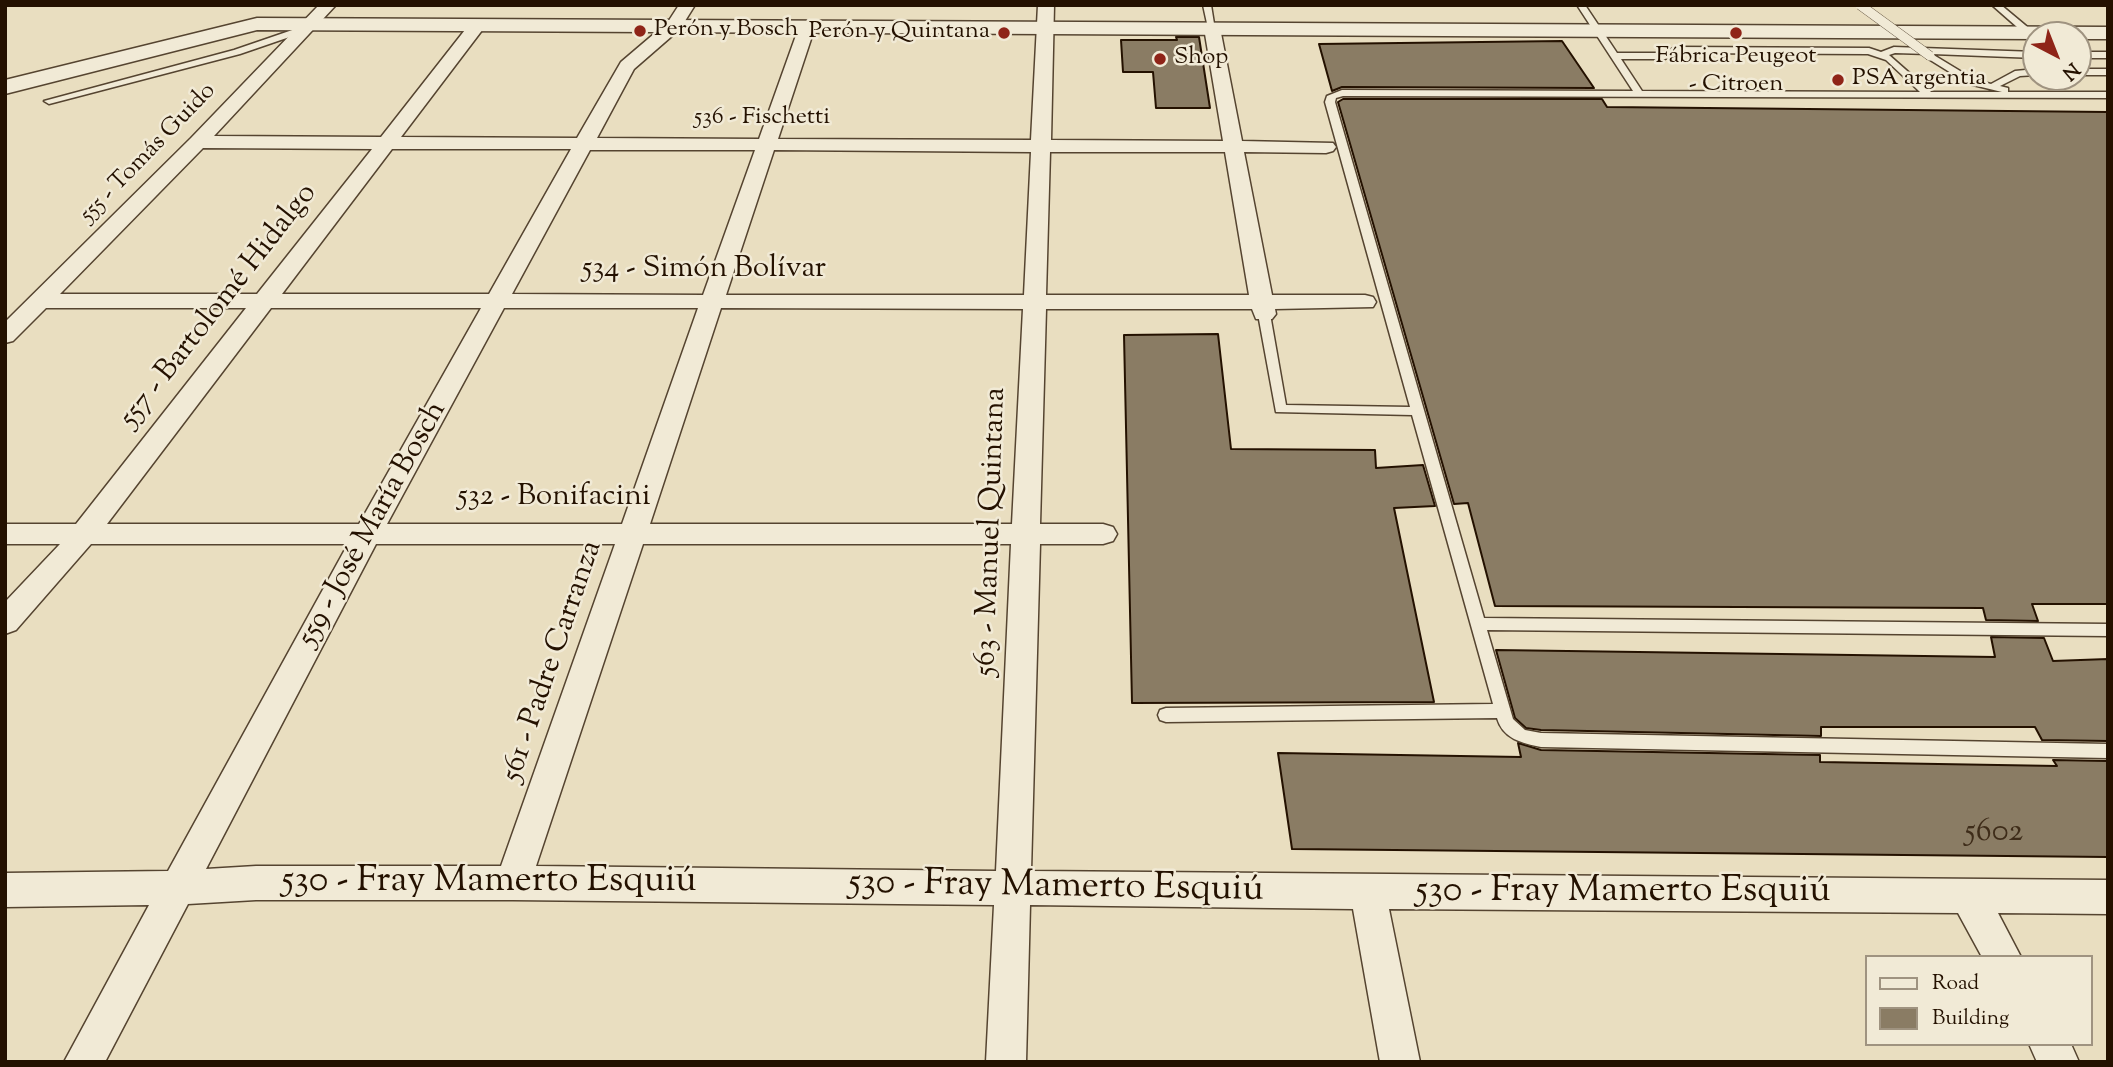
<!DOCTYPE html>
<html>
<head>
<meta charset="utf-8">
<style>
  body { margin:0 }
  #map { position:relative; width:2113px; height:1067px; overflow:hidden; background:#e9dec0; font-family:"Sorts Mill Goudy",serif }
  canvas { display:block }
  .frame { position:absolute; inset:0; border:7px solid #241100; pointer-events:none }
  .legend { position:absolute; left:1865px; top:955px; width:228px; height:91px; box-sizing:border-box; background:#f1ead6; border:2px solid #9f9380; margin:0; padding:9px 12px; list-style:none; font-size:21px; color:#241100 }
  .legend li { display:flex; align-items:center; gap:14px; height:35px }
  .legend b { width:35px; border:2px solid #9f9380 }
  .north { position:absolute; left:2022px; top:21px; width:70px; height:70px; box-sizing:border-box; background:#f1ead6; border:2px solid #9f9380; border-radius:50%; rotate:138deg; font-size:19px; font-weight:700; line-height:28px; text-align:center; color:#241100 }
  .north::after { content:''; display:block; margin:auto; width:24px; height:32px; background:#8f2418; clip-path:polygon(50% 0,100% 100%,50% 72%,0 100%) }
</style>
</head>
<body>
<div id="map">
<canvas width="2113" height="1067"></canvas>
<div class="frame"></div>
<ul class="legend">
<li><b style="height:9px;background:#f1ead6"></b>Road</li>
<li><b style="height:19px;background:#8a7c64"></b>Building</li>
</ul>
<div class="north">N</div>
</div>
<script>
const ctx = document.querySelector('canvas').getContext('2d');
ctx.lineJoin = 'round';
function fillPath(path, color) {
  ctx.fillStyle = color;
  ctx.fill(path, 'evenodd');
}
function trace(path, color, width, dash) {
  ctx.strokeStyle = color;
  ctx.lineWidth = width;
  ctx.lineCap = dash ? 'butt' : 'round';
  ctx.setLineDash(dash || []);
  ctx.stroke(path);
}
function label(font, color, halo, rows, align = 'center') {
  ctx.font = font + ' "Sorts Mill Goudy",serif';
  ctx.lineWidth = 5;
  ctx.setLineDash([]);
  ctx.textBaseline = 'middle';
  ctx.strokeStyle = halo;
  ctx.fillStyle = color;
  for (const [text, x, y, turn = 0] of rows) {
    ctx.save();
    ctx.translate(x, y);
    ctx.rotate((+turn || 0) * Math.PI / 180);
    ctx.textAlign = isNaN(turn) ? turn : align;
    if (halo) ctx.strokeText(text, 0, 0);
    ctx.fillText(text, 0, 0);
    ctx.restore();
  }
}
const building = new Path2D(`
  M 1176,37 L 1199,37 L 1210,108 L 1156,108 L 1153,72 L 1123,72 L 1121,40 L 1177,40 Z
  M 1562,41 L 1594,88 L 1342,87 L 1332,91 L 1319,44 Z
  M 1343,99 L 1602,99 L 1607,107 L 2108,112 L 2108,604 L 2032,604 L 2038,621 L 1986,620 L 1983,608 L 1495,606 L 1468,503 L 1454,504 L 1338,102 Z
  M 1218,334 L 1231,449 L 1375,450 L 1376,468 L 1423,465 L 1435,506 L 1394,508 L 1434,702 L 1132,703 L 1124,335 Z
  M 1991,637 L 2044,638 L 2053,661 L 2108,659 L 2108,741 L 2042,740 L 2035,727 L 1821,727 L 1821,736 L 1541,730 L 1526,728 L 1515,718 L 1496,650 L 1995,657 Z
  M 1518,743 L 1541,750 L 1820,755 L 1820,762 L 2057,766 L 2053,760 L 2108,761 L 2108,857 L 1292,849 L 1278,753 L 1521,757 Z`);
const service = new Path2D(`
  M 1203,5 L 1211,5 L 1215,30 L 1208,28 Z
  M 1577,5 L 1585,5 L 1617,53 L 1663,53 L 1675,47 L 1869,48 L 1881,52 L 1894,47 L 2036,52 L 2036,58 L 1932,54 L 1975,80 L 1991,84 L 2015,71 L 2036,69 L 2036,75 L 2020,76 L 2000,86 L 2008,88 L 2008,92 L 2108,92 L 2108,98 L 1343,96 L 1336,98 L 1335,102 L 1484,618 L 2108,624 L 2108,636 L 1487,630 L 1513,719 L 1525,730 L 1541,733 L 2108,744 L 2108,758 L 1541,747 C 1522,743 1503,739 1497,718 L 1166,722 L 1160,720 L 1158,715 L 1160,710 L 1166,708 L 1493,704 L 1412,415 L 1276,412 L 1258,314 L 1264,310 L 1270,314 L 1286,405 L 1410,407 L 1325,102 L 1327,96 L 1342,90 L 1633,91 ZM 1677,53 L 1868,54 L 1886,60 L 1920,92 L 1642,91 L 1621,59 L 1665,59 ZM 1895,53 L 1928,54 L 1926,56 L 1927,58 L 1969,84 L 2002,92 L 1931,92 L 1889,55 Z
  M 1992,5 L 2001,5 L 2031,30 L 2031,34 L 2025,34 Z
  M 304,26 L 308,29 L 307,31 L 240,54 L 49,104 L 44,101 L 234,50 Z
  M 2078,52 L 2108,52 L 2108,58 L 2078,58 Z
  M 2078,69 L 2108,69 L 2108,75 L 2078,75 Z`);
const minor = new Path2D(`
  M 319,5 L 336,5 L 214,136 L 381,137 L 472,21 L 478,20 L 486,25 L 401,137 L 577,138 L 621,62 L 668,22 L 679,5 L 695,5 L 680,29 L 634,69 L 597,138 L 759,139 L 799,27 L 807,22 L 815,27 L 778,139 L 1031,140 L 1038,5 L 1054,5 L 1051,140 L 1223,141 L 1204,28 L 1212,23 L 1220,28 L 1242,141 L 1333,143 L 1336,147 L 1333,151 L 1326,153 L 1244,152 L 1272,295 L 1365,295 L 1373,297 L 1376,302 L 1373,307 L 1275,309 L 1276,314 L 1272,319 L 1256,319 L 1252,309 L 1046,309 L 1040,524 L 1103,524 L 1113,527 L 1117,534 L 1113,541 L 1103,544 L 1040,544 L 1031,871 L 2108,880 L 2108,914 L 1998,913 L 2021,957 L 1982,957 L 1958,913 L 1389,909 L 1420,1062 L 1380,1062 L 1353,909 L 1030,905 L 1026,1062 L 986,1062 L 994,905 L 513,900 L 256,900 L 188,904 L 105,1062 L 64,1062 L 149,905 L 5,907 L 5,873 L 168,871 L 348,544 L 91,544 L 16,630 L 5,634 L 5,602 L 60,544 L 5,544 L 5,524 L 76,524 L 246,308 L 46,308 L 13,341 L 5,343 L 5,322 L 191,138 ZM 203,148 L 372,149 L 257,294 L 60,294 ZM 392,149 L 571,149 L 489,294 L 282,294 ZM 590,150 L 755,150 L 703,295 L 512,294 ZM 774,150 L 1031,152 L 1024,295 L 726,295 ZM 1050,152 L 1225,152 L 1249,295 L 1046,295 ZM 271,308 L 481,308 L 359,524 L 107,524 ZM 504,308 L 698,308 L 622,524 L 387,524 ZM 721,308 L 1023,309 L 1012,524 L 650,524 ZM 376,544 L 615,544 L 501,866 L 256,866 L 206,869 ZM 643,544 L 1011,544 L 996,871 L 536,866 Z
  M 2029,1044 L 2071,1044 L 2079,1062 L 2037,1062 Z`);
const tertiary = new Path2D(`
  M 257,18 L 2108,27 L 2108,39 L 2078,39 L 2078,35 L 2036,35 L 2036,39 L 257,30 L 5,94 L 5,80 Z`);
const serviceBridge = new Path2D(`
  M 1860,5 L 1930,56`);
const markers = [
  [640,31,7,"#8f2418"],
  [1004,33,7,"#8f2418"],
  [1736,33,7,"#8f2418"],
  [1160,59,7,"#8f2418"],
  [1838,80,7,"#8f2418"]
];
const farPoinames = [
  ["Perón y Bosch",654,31],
  ["Perón y Quintana",990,33,"right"],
  ["Fábrica Peugeot",1736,58,"center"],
  ["- Citroen",1736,86,"center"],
  ["Shop",1174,59],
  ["PSA argentia",1852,80]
];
const farStreetnames = [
  ["536 - Fischetti",762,119],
  ["555 - Tomás Guido",149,154,-46]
];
const streetNames = [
  ["534 - Simón Bolívar",704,271],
  ["557 - Bartolomé Hidalgo",220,307,-52],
  ["532 - Bonifacini",554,499],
  ["559 - José María Bosch",374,525,-61],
  ["563 - Manuel Quintana",993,532,-88],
  ["561 - Padre Carranza",554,662,-71]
];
const nearNumbernames = [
  ["5602",1994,835]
];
const nearStreetnames = [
  ["530 - Fray Mamerto Esquiú",489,884],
  ["530 - Fray Mamerto Esquiú",1056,889,1],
  ["530 - Fray Mamerto Esquiú",1623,894]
];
fillPath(building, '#8a7c64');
trace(building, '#241100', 2);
trace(service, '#554430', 3);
trace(minor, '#554430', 3);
trace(tertiary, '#554430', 3);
fillPath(service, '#f1ead6');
fillPath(minor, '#f1ead6');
fillPath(tertiary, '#f1ead6');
trace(serviceBridge, '#554430', 10, []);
trace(serviceBridge, '#f1ead6', 9);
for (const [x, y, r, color] of markers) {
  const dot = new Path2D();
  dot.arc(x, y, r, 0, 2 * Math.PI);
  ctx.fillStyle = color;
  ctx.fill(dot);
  trace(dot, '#f1ead6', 2.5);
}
label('24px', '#241100', '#f1ead6', farPoinames, 'left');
label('24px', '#241100', '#f1ead6', farStreetnames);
label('30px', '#241100', '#f1ead6', streetNames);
label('32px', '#3e2c19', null, nearNumbernames);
label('37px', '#241100', '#f1ead6', nearStreetnames);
</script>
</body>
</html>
